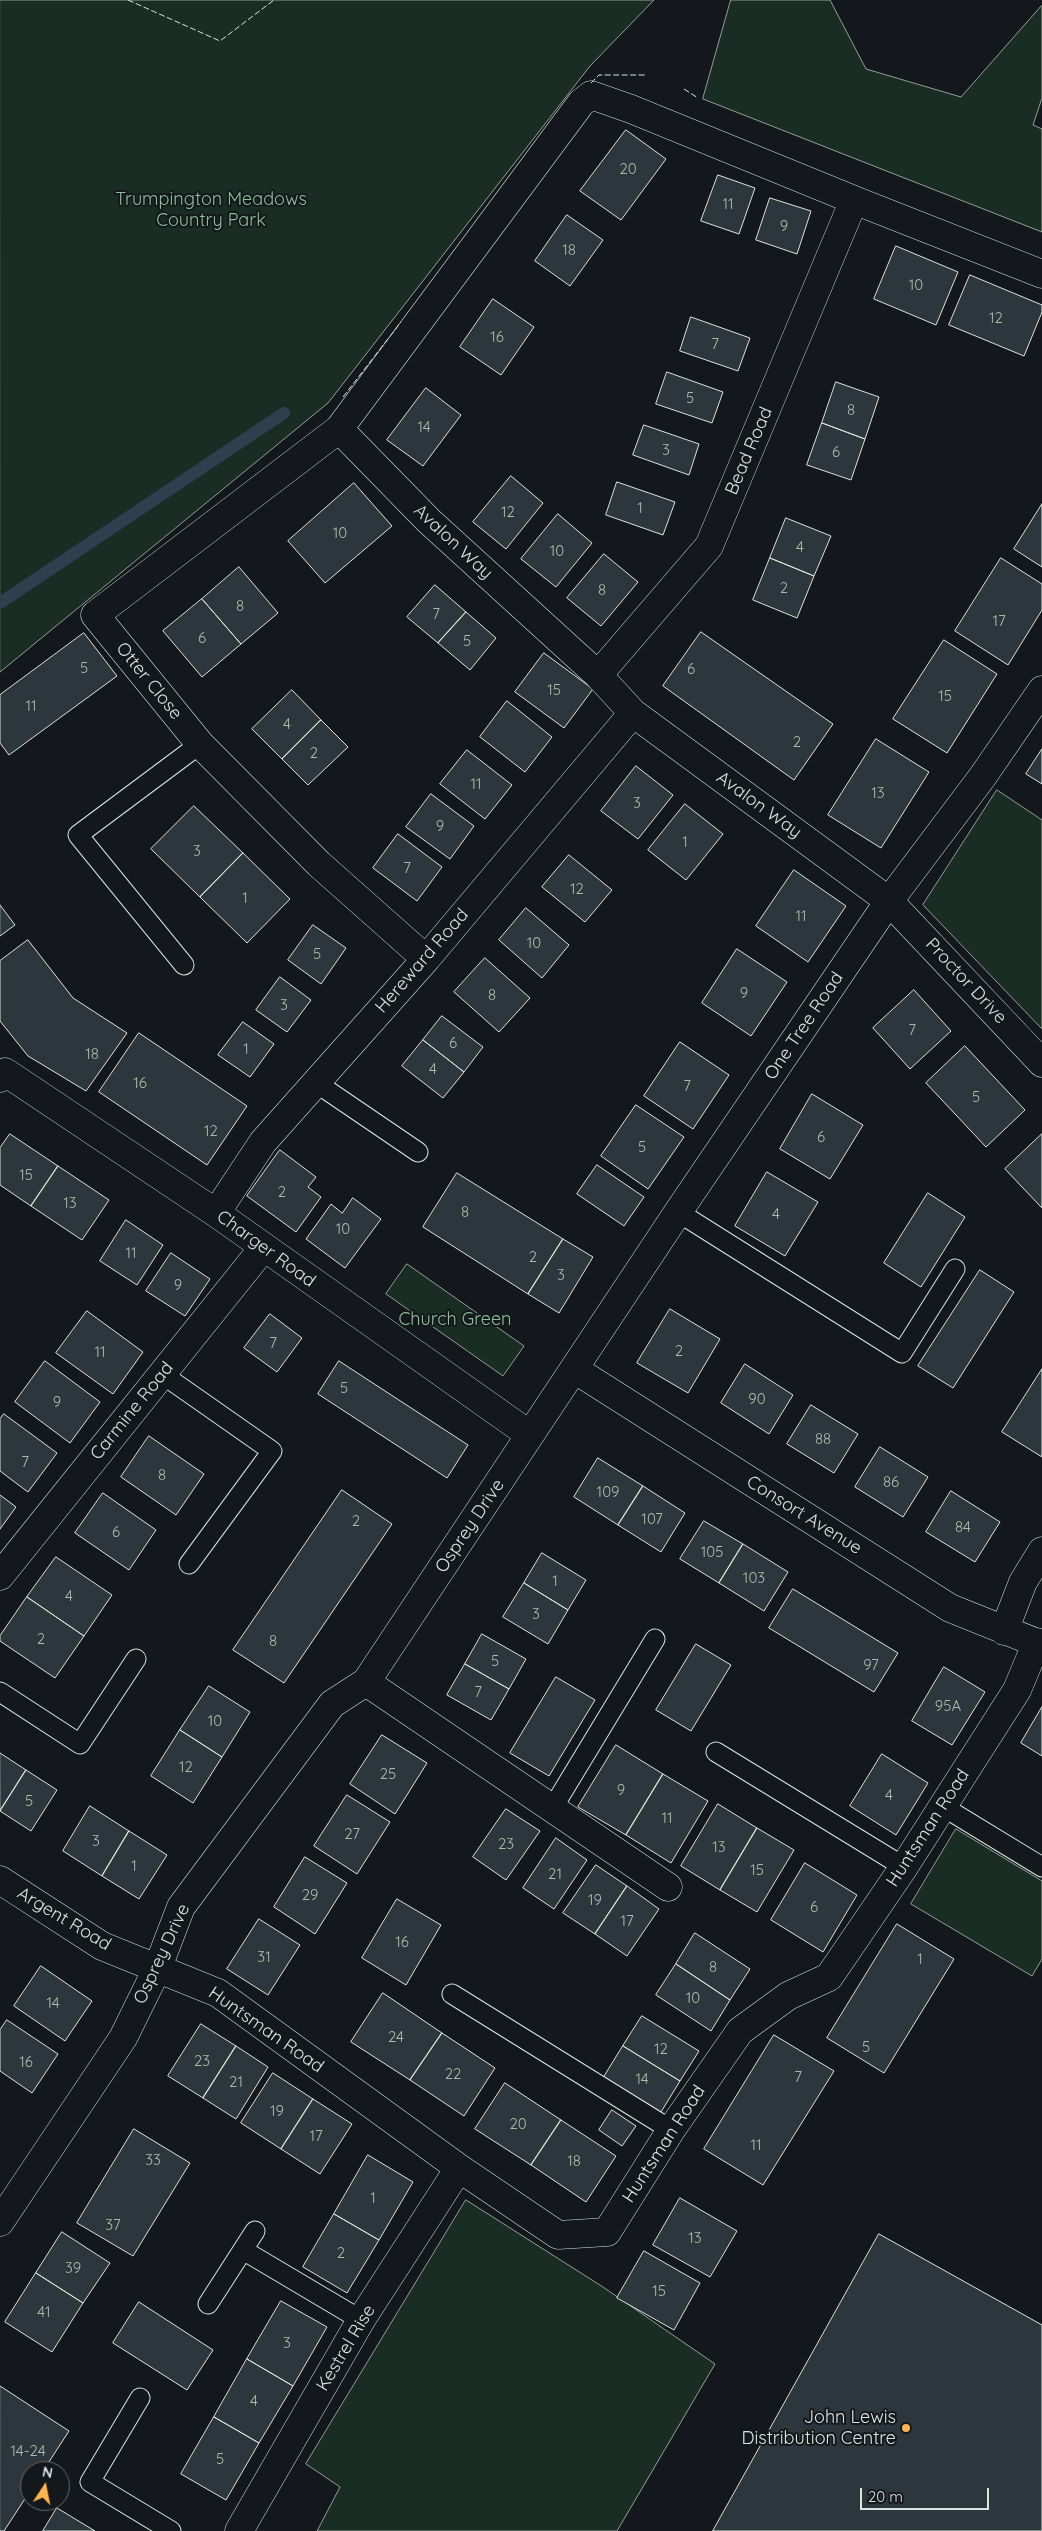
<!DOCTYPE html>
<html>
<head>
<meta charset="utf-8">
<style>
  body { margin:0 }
  #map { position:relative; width:1042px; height:2531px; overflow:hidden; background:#14181c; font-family:Quicksand,sans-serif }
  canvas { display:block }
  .north { position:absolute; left:20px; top:2461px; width:50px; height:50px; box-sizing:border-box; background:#14181c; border:1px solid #626a69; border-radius:50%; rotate:11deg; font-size:14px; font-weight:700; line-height:20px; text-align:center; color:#d8e6dc }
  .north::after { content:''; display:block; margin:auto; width:18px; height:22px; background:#ffb74d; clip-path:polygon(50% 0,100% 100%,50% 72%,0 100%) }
  .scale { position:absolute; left:860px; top:2488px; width:129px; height:22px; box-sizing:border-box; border:2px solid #d8e6dc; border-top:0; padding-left:6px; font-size:15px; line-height:18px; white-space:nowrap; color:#d8e6dc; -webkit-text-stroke:4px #14181c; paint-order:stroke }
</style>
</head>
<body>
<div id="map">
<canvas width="1042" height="2531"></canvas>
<div class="north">N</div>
<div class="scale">20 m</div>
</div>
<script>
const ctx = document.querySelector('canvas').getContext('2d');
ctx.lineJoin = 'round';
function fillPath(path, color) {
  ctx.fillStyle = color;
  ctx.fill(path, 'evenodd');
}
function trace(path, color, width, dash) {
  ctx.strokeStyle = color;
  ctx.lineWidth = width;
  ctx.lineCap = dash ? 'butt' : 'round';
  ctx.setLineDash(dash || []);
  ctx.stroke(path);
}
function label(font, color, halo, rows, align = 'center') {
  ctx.font = font + ' Quicksand,sans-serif';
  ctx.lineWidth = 4;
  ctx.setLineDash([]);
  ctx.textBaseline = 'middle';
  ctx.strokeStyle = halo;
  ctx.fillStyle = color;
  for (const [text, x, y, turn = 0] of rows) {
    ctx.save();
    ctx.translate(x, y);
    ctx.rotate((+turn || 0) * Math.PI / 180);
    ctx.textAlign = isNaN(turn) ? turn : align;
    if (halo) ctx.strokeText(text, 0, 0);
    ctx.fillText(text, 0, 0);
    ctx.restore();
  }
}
const green = new Path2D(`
  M 0,0 L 654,0 L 590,66 L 328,403 L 0,672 Z
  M 731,0 L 830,0 L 866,69 L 961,97 L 1042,5 L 1042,98 L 1033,125 L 1042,129 L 1042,232 L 703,99 Z
  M 997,790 L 1042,820 L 1042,1029 L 923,905 Z
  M 407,1264 L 524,1346 L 503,1376 L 386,1294 Z
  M 956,1829 L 1042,1881 L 1042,1959 L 1032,1976 L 911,1904 Z
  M 466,2200 L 603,2287 L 715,2364 L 617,2531 L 317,2531 L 340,2487 L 306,2464 Z`);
const stream = new Path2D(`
  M 0,603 L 284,413`);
const building = new Path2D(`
  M 626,130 L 666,159 L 621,220 L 580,191 Z
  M 718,175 L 755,188 L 739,234 L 701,221 Z
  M 770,198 L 811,211 L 797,254 L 756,240 Z
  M 567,215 L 603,240 L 570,286 L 535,261 Z
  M 896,246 L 958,272 L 936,325 L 874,299 Z
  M 970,275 L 1042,305 L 1042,312 L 1024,356 L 949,325 Z
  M 493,299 L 534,327 L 501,375 L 460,347 Z
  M 691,317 L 750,338 L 738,371 L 680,351 Z
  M 667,372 L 723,392 L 712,423 L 656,404 Z
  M 836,382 L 879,397 L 865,439 L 822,423 Z
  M 426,388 L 461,415 L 423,466 L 387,440 Z
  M 822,423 L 865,439 L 851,480 L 807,465 Z
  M 644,425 L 699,444 L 689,475 L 633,455 Z
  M 511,476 L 543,503 L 506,549 L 473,522 Z
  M 617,482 L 675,502 L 663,535 L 606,515 Z
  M 354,483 L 392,526 L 325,583 L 288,541 Z
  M 1042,504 L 1042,567 L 1014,549 Z
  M 558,514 L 592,543 L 556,587 L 521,559 Z
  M 786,518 L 831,536 L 814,576 L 770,558 Z
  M 604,554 L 638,582 L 601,626 L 567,598 Z
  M 770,558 L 814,576 L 797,618 L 753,600 Z
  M 1001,558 L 1042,584 L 1042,610 L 1008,665 L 955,631 Z
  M 239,567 L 278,613 L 241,644 L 202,599 Z
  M 435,585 L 466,612 L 438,643 L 407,617 Z
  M 202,599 L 241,644 L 202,677 L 163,631 Z
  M 466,612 L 496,638 L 470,670 L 438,643 Z
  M 701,632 L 833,724 L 794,780 L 663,686 Z
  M 84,633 L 117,676 L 9,755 L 0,743 L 0,695 Z
  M 944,640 L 997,674 L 947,753 L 893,719 Z
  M 544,653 L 593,689 L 564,728 L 515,692 Z
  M 292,690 L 321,720 L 282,759 L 252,729 Z
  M 507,701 L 552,737 L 525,772 L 480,737 Z
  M 321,720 L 348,747 L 308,785 L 282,759 Z
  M 876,739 L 929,772 L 881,848 L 828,815 Z
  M 1042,749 L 1042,784 L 1026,774 Z
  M 467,750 L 512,785 L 485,819 L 440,784 Z
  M 636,766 L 673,795 L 638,839 L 601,811 Z
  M 431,794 L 474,826 L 450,859 L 406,827 Z
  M 685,804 L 723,834 L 686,880 L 648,850 Z
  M 194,806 L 243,853 L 200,897 L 151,849 Z
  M 398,834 L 442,867 L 417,901 L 373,868 Z
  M 243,853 L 290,899 L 247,943 L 200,897 Z
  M 569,855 L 612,890 L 585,922 L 542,887 Z
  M 794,870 L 846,906 L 808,962 L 756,926 Z
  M 0,905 L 15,925 L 0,936 Z
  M 526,908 L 569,945 L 542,978 L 499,940 Z
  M 313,925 L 346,948 L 321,984 L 288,960 Z
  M 28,940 L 73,998 L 127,1033 L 86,1091 L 28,1056 L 0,1021 L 0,961 Z
  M 737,949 L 787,982 L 751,1036 L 702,1003 Z
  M 485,958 L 530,998 L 499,1032 L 454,992 Z
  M 280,977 L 311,1000 L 287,1032 L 256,1010 Z
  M 914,990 L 951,1031 L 910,1069 L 873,1028 Z
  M 442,1016 L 483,1047 L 464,1072 L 423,1040 Z
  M 243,1022 L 274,1044 L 250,1077 L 218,1055 Z
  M 139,1033 L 247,1106 L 207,1165 L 99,1092 Z
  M 423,1040 L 464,1072 L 443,1098 L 402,1066 Z
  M 680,1042 L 729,1075 L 693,1129 L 644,1096 Z
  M 965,1046 L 1025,1110 L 986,1147 L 926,1083 Z
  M 812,1094 L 863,1125 L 830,1179 L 780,1149 Z
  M 636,1105 L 684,1137 L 648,1189 L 601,1156 Z
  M 10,1134 L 58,1166 L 31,1206 L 0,1185 L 0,1148 Z
  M 1042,1134 L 1042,1208 L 1005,1169 Z
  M 280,1150 L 316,1177 L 308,1187 L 321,1197 L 296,1232 L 247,1196 Z
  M 597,1165 L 644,1197 L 624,1226 L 577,1194 Z
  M 58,1166 L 109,1200 L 82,1240 L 31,1206 Z
  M 767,1172 L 818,1202 L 785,1256 L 735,1226 Z
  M 457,1173 L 563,1239 L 528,1294 L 423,1227 Z
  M 928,1193 L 965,1217 L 921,1287 L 884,1263 Z
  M 353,1198 L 381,1219 L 345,1268 L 306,1239 L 331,1204 L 342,1213 Z
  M 126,1220 L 163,1245 L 137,1285 L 100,1261 Z
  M 563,1239 L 593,1257 L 559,1313 L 528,1294 Z
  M 171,1253 L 210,1279 L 185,1316 L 146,1291 Z
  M 980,1270 L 1014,1292 L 953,1388 L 918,1366 Z
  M 670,1309 L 720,1339 L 688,1393 L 637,1363 Z
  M 87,1311 L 143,1352 L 113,1394 L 56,1353 Z
  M 270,1314 L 302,1338 L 277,1372 L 244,1348 Z
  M 45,1361 L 100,1402 L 70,1443 L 15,1402 Z
  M 339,1361 L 468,1445 L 447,1478 L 318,1394 Z
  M 745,1364 L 793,1395 L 769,1434 L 721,1403 Z
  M 1042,1369 L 1042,1457 L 1002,1432 Z
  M 811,1405 L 858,1434 L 834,1473 L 787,1444 Z
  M 4,1414 L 57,1453 L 28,1492 L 0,1471 L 0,1419 Z
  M 149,1436 L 204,1474 L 176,1515 L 121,1477 Z
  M 880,1447 L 928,1477 L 903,1517 L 855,1487 Z
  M 598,1458 L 643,1486 L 618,1525 L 574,1497 Z
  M 643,1486 L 685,1513 L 661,1552 L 618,1525 Z
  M 342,1490 L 392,1524 L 284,1683 L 233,1650 Z
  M 951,1491 L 1000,1522 L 975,1562 L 926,1532 Z
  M 103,1493 L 156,1530 L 129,1570 L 75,1533 Z
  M 0,1495 L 16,1507 L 0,1529 Z
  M 704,1521 L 743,1544 L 719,1583 L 680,1559 Z
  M 743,1544 L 788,1572 L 764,1611 L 719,1583 Z
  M 542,1553 L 586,1580 L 568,1610 L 524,1583 Z
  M 56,1557 L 112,1595 L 84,1636 L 27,1597 Z
  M 524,1583 L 568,1610 L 548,1644 L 503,1617 Z
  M 793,1589 L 898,1653 L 874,1692 L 769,1628 Z
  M 27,1597 L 84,1636 L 55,1678 L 0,1641 L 0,1636 Z
  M 482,1634 L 526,1659 L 509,1689 L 465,1664 Z
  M 696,1644 L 731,1665 L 691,1731 L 656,1710 Z
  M 465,1664 L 509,1689 L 491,1720 L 447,1695 Z
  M 944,1667 L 985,1692 L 952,1745 L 912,1721 Z
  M 556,1677 L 595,1700 L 549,1776 L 510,1753 Z
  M 209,1686 L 250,1712 L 222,1757 L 180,1730 Z
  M 1042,1707 L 1042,1756 L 1021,1743 Z
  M 180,1730 L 222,1757 L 193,1803 L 151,1776 Z
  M 382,1735 L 427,1763 L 395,1814 L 350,1784 Z
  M 616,1745 L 663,1774 L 626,1835 L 578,1807 Z
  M 0,1753 L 26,1770 L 0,1811 Z
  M 882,1754 L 928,1783 L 896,1835 L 850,1806 Z
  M 26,1770 L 57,1790 L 31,1831 L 0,1811 Z
  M 663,1774 L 708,1801 L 671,1863 L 626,1835 Z
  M 347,1795 L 390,1822 L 357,1874 L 314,1846 Z
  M 718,1804 L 757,1828 L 720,1890 L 681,1866 Z
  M 90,1806 L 129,1831 L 102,1876 L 63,1851 Z
  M 506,1809 L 540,1831 L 506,1880 L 473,1857 Z
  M 757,1828 L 794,1850 L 757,1912 L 720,1890 Z
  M 129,1831 L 167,1855 L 139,1899 L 102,1876 Z
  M 556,1838 L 587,1860 L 554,1909 L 523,1888 Z
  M 305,1857 L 347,1883 L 315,1934 L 274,1907 Z
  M 805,1863 L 857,1895 L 823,1952 L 771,1920 Z
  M 596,1865 L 627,1886 L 595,1934 L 563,1913 Z
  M 627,1886 L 659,1909 L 627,1956 L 595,1934 Z
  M 397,1899 L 441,1925 L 406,1985 L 362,1958 Z
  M 259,1919 L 300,1945 L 268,1995 L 227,1969 Z
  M 897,1924 L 954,1959 L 884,2073 L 827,2038 Z
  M 695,1933 L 750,1969 L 730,2000 L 676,1964 Z
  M 676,1964 L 730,2000 L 711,2031 L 656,1995 Z
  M 41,1966 L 92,2001 L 65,2041 L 14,2006 Z
  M 383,1993 L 442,2033 L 410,2080 L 351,2042 Z
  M 642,2016 L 699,2051 L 680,2081 L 623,2046 Z
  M 7,2020 L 58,2054 L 32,2093 L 0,2071 L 0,2030 Z
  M 201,2024 L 236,2046 L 203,2098 L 168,2076 Z
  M 442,2033 L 495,2068 L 464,2116 L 410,2080 Z
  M 774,2035 L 834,2071 L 763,2185 L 704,2149 Z
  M 236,2046 L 268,2067 L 236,2119 L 203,2098 Z
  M 623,2046 L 680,2081 L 661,2112 L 604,2077 Z
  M 273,2073 L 313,2099 L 281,2149 L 241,2123 Z
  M 505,2083 L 561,2120 L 531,2165 L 475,2129 Z
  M 313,2099 L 352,2124 L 320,2174 L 281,2149 Z
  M 612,2110 L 636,2126 L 622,2146 L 599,2130 Z
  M 561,2120 L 616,2156 L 586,2202 L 531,2165 Z
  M 134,2129 L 190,2163 L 133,2256 L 77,2223 Z
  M 368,2155 L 413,2182 L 379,2240 L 334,2214 Z
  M 680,2198 L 737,2231 L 710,2277 L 653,2245 Z
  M 334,2214 L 379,2240 L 347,2293 L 303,2267 Z
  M 62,2232 L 110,2263 L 83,2303 L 36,2273 Z
  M 879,2234 L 1042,2325 L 1042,2531 L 713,2531 Z
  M 644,2251 L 700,2283 L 674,2330 L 617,2298 Z
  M 36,2273 L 83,2303 L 52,2352 L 5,2322 Z
  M 281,2301 L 327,2327 L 293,2386 L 247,2359 Z
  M 139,2302 L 213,2350 L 187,2390 L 113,2343 Z
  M 247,2359 L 293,2386 L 259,2443 L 214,2417 Z
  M 0,2386 L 69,2431 L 43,2471 L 30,2471 L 30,2491 L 4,2531 L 0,2531 Z
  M 214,2417 L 259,2443 L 226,2500 L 181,2474 Z
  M 57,2508 L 95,2531 L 43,2531 Z`);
const lane = new Path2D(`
  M 184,965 L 78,835 L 200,744
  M 315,1082 L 418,1152
  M 678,1212 L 902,1353 L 955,1269
  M 162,1374 L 272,1451 L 189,1564
  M 0,1692 L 80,1744 L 136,1659
  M 716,1752 L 904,1867
  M 942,1806 L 1042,1867
  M 552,1809 L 655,1639
  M 452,1994 L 671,2130
  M 243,2250 L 361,2320
  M 208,2304 L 255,2231
  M 140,2398 L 90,2482 L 171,2531`);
const street = new Path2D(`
  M 339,429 L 429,521 L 598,675 L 633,713 L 889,901 L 1042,1063
  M 598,675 L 709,546 L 854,200 L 1042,274
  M 426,959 L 319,864 L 200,744 L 95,615 L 339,429 L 581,103 L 591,95 L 631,109 L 854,200
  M 0,1078 L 5,1072 L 216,1213 L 530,1435
  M 216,1213 L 263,1142 L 426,959 L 633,713
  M 574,1369 L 950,1608 L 1042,1645
  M 0,1576 L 264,1247
  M 1004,1631 L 1023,1582 L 1042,1551
  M 366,1682 L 668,1887
  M 0,1880 L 102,1946 L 218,1993 L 459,2168 L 558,2235 L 607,2232 L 671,2130 L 740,2031 L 788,1996 L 829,1977 L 904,1867 L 1017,1690 L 1037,1642
  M 0,2222 L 123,2038 L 158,1967 L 181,1907 L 332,1704 L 366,1682 L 678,1212 L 889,901 L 983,776 L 1042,690
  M 239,2531 L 361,2320 L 459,2168`);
const fence = new Path2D(`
  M 128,0 L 220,41 L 274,0
  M 591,83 L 599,75 L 647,75
  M 684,89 L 698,98
  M 343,397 L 401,322`);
const markers = [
  [906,2428,5,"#ffb74d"]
];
const numberNames = [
  ["20",628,169],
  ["11",728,204],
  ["9",784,226],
  ["18",569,250],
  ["10",916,285],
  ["12",996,318],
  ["16",497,337],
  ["7",715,344],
  ["5",690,398],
  ["8",851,410],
  ["14",424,427],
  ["3",666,450],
  ["6",836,452],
  ["1",640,508],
  ["12",508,512],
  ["10",340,533],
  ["4",800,547],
  ["10",557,551],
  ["2",784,588],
  ["8",602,590],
  ["8",240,606],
  ["7",436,614],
  ["17",999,621],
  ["6",202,638],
  ["5",467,641],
  ["5",84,668],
  ["6",691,669],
  ["15",554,690],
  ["15",945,696],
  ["11",31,706],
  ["4",287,724],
  ["2",797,742],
  ["2",314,753],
  ["11",476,784],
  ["13",878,793],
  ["3",637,803],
  ["9",440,826],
  ["1",685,842],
  ["3",197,851],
  ["7",407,868],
  ["12",577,889],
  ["1",245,898],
  ["11",801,916],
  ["10",534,943],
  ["5",317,954],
  ["9",744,993],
  ["8",492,995],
  ["3",284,1005],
  ["7",912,1030],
  ["6",453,1043],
  ["1",246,1049],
  ["18",92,1054],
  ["4",433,1069],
  ["16",140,1083],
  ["7",687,1086],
  ["5",976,1097],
  ["12",211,1131],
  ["6",821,1137],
  ["5",642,1147],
  ["15",26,1175],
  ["2",282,1192],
  ["13",70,1203],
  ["8",465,1212],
  ["4",776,1214],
  ["10",343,1229],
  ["11",131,1253],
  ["2",533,1257],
  ["3",561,1275],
  ["9",178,1285],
  ["7",273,1343],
  ["2",679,1351],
  ["11",100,1352],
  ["5",344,1388],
  ["90",757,1399],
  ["9",57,1402],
  ["88",823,1439],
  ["7",25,1462],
  ["8",162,1475],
  ["86",891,1482],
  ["109",608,1492],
  ["107",652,1519],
  ["2",356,1521],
  ["84",963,1527],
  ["6",116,1532],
  ["105",712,1552],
  ["103",754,1578],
  ["1",555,1581],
  ["4",69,1596],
  ["3",536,1614],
  ["2",41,1639],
  ["8",273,1641],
  ["5",495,1661],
  ["97",871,1665],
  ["7",478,1692],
  ["95A",948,1706],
  ["10",215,1721],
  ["12",186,1767],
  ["25",388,1774],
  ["9",621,1790],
  ["4",889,1795],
  ["5",29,1801],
  ["11",667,1818],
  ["27",352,1834],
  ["3",96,1841],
  ["23",506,1844],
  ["13",719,1847],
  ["1",134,1866],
  ["15",757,1870],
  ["21",555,1874],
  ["29",310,1895],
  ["19",595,1900],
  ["6",814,1907],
  ["17",627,1921],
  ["16",402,1942],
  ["31",264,1957],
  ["1",920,1959],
  ["8",713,1967],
  ["10",693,1998],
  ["14",53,2003],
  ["24",396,2037],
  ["5",866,2047],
  ["12",661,2049],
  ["23",202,2061],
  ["16",26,2062],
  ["22",453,2074],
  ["7",798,2077],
  ["14",642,2079],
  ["21",236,2082],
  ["19",277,2111],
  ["20",518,2124],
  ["17",316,2136],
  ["11",756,2145],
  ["33",153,2160],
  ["18",574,2161],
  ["1",373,2198],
  ["37",113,2225],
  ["13",695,2238],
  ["2",341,2253],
  ["39",73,2268],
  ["15",659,2291],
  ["41",44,2312],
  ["3",287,2343],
  ["4",254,2401],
  ["14-24",28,2451],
  ["5",220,2459]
];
const parkNames = [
  ["Trumpington Meadows",211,200],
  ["Country Park",211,221],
  ["Church Green",455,1320]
];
const streetNames = [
  ["Bead Road",749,451,-67],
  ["Avalon Way",453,542,43],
  ["Otter Close",149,681,51],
  ["Avalon Way",759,805,36],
  ["Hereward Road",422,961,-49],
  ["Proctor Drive",966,981,47],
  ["One Tree Road",804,1026,-56],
  ["Charger Road",266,1249,36],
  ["Carmine Road",132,1411,-51],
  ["Consort Avenue",804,1515,32],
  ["Osprey Drive",470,1526,-56],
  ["Huntsman Road",928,1828,-57],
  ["Argent Road",64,1919,31],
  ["Osprey Drive",162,1954,-65],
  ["Huntsman Road",266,2030,35],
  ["Huntsman Road",664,2144,-57],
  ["Kestrel Rise",346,2348,-59]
];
const poiNames = [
  ["John Lewis",896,2418],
  ["Distribution Centre",896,2439]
];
fillPath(green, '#1a2d24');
trace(green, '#939e99', 1);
trace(stream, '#2f3f4d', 12);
fillPath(building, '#2c363c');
trace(building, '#d8e6dc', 1);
trace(lane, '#d8e6dc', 21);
trace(street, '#d8e6dc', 29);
trace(lane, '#14181c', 19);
trace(street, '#14181c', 28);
trace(fence, '#d8e6dc', 1, [6, 2.5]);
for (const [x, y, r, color] of markers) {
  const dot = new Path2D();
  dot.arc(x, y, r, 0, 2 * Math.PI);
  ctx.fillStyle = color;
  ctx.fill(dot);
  trace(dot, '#14181c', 2);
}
label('15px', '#adbab4', null, numberNames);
label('18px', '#8ac095', '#14181c', parkNames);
label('18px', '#d8e6dc', '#14181c', streetNames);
label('18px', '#d8e6dc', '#14181c', poiNames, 'right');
</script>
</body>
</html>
